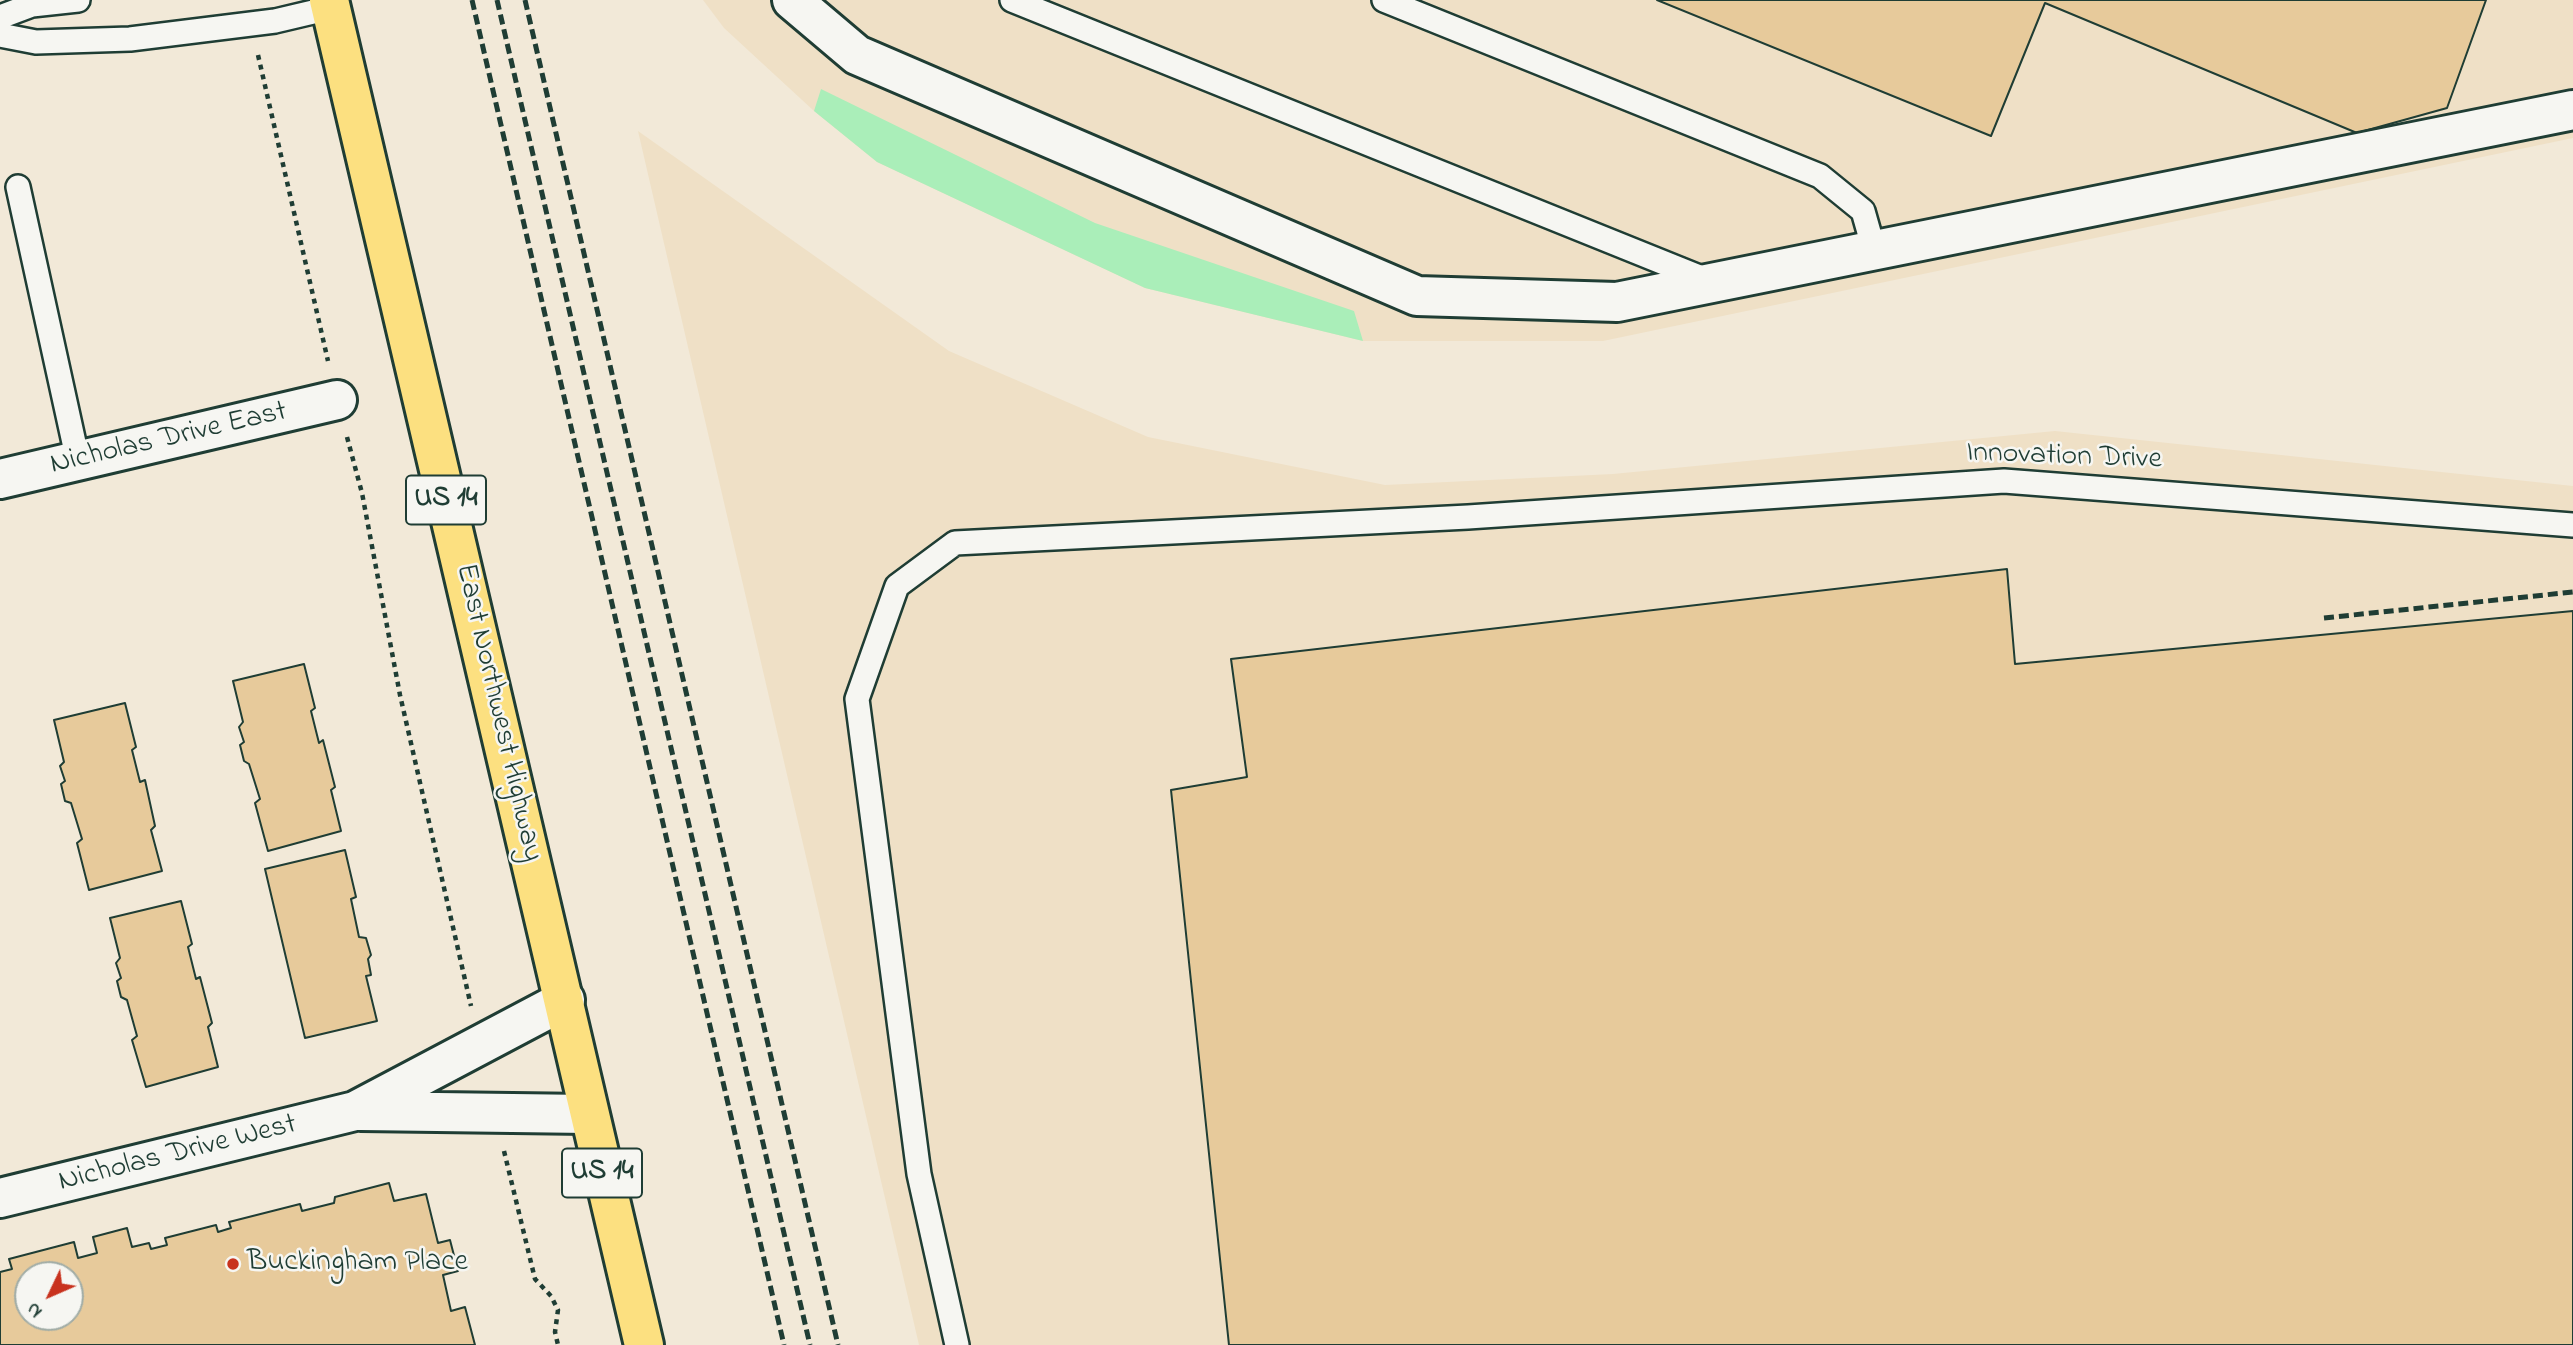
<!DOCTYPE html>
<html>
<head>
<meta charset="utf-8">
<style>
  body { margin:0 }
  #map { position:relative; width:2573px; height:1345px; overflow:hidden; background:#f2e9d8; font-family:"Indie Flower",sans-serif }
  canvas { display:block }
  .north { position:absolute; left:14px; top:1261px; width:70px; height:70px; box-sizing:border-box; background:#f6f6f2; border:2px solid #a0aca6; border-radius:50%; rotate:226deg; font-size:19px; font-weight:700; line-height:28px; text-align:center; color:#1f3d34 }
  .north::after { content:''; display:block; margin:auto; width:24px; height:32px; background:#c8321e; clip-path:polygon(50% 0,100% 100%,50% 72%,0 100%) }
</style>
</head>
<body>
<div id="map">
<canvas width="2573" height="1345"></canvas>
<div class="north">N</div>
</div>
<script>
const ctx = document.querySelector('canvas').getContext('2d');
ctx.lineJoin = 'round';
function fillPath(path, color) {
  ctx.fillStyle = color;
  ctx.fill(path, 'evenodd');
}
function trace(path, color, width, dash) {
  ctx.strokeStyle = color;
  ctx.lineWidth = width;
  ctx.lineCap = dash ? 'butt' : 'round';
  ctx.setLineDash(dash || []);
  ctx.stroke(path);
}
function label(font, color, halo, rows, align = 'center') {
  ctx.font = font + ' "Indie Flower",sans-serif';
  ctx.lineWidth = 5;
  ctx.setLineDash([]);
  ctx.textBaseline = 'middle';
  ctx.strokeStyle = halo;
  ctx.fillStyle = color;
  for (const [text, x, y, turn = 0] of rows) {
    ctx.save();
    ctx.translate(x, y);
    ctx.rotate((+turn || 0) * Math.PI / 180);
    ctx.textAlign = isNaN(turn) ? turn : align;
    if (halo) ctx.strokeText(text, 0, 0);
    ctx.fillText(text, 0, 0);
    ctx.restore();
  }
}
const built = new Path2D(`
  M 703,0 L 2573,0 L 2573,138 L 1603,341 L 1363,341 L 1145,288 L 877,162 L 814,111 L 724,28 Z
  M 638,131 L 949,351 L 1148,437 L 1385,485 L 1613,474 L 2055,431 L 2573,486 L 2573,1345 L 919,1345 Z`);
const green = new Path2D(`
  M 821,89 L 1095,223 L 1354,311 L 1363,341 L 1145,288 L 877,162 L 814,111 Z`);
const building = new Path2D(`
  M 1657,0 L 2486,0 L 2447,108 L 2357,133 L 2045,3 L 1991,136 Z
  M 2007,569 L 2015,664 L 2573,611 L 2573,1345 L 1229,1345 L 1171,790 L 1247,777 L 1231,659 Z
  M 304,664 L 315,708 L 311,711 L 319,743 L 323,740 L 335,787 L 331,790 L 341,831 L 268,851 L 255,803 L 260,799 L 249,764 L 244,761 L 240,745 L 244,742 L 239,727 L 243,722 L 233,681 Z
  M 125,703 L 136,747 L 132,750 L 140,782 L 145,780 L 155,826 L 151,830 L 162,871 L 89,890 L 77,843 L 82,839 L 71,803 L 65,801 L 61,784 L 65,781 L 60,766 L 64,762 L 54,720 Z
  M 345,850 L 356,897 L 351,899 L 359,937 L 366,938 L 371,955 L 368,959 L 371,975 L 366,976 L 377,1021 L 305,1038 L 265,869 Z
  M 181,901 L 192,944 L 188,947 L 196,979 L 200,977 L 212,1023 L 208,1027 L 218,1067 L 146,1087 L 132,1040 L 137,1036 L 127,1000 L 121,997 L 117,981 L 121,978 L 116,963 L 120,958 L 110,918 Z
  M 389,1183 L 394,1201 L 426,1194 L 438,1243 L 450,1240 L 458,1271 L 443,1275 L 451,1311 L 465,1307 L 475,1345 L 0,1345 L 0,1272 L 12,1269 L 9,1259 L 74,1242 L 78,1258 L 97,1253 L 93,1237 L 127,1228 L 132,1247 L 149,1243 L 151,1249 L 167,1245 L 165,1238 L 216,1225 L 218,1232 L 231,1228 L 229,1222 L 300,1204 L 302,1211 L 334,1203 L 335,1197 ZM 28,1275 L 70,1275 L 70,1317 L 28,1317 Z`);
const path = new Path2D(`
  M 258,55 L 328,361
  M 347,437 L 362,493 L 400,695 L 471,1006
  M 504,1151 L 535,1279 L 551,1296 L 558,1310 L 555,1332 L 558,1345`);
const service = new Path2D(`
  M 1012,0 L 1709,281
  M 1384,0 L 1820,176 L 1863,211 L 1874,250
  M 0,17 L 32,5 L 78,0
  M 0,35 L 36,42 L 130,39 L 275,21 L 330,8
  M 18,187 L 78,461
  M 957,1345 L 919,1174 L 857,699 L 897,586 L 955,543 L 1468,517 L 2004,481 L 2573,525`);
const minor = new Path2D(`
  M 792,0 L 857,55 L 1417,296 L 1617,302 L 2573,110
  M 0,479 L 337,400
  M 361,1111 L 588,1114
  M 0,1198 L 355,1111 L 565,1000`);
const primary = new Path2D(`
  M 329,0 L 644,1345`);
const rail = new Path2D(`
  M 472,0 L 784,1345
  M 497,0 L 810,1345
  M 525,0 L 838,1345
  M 2324,618 L 2573,592`);
const markers = [
  [233,1264,7,"#c8321e"]
];
const shields = [
  [446,500,80],
  [602,1173,80]
];
const shieldNames = [
  ["US 14",446,500],
  ["US 14",602,1173]
];
const streetNames = [
  ["Nicholas Drive East",169,440,-13],
  ["Innovation Drive",2064,458,2],
  ["East Northwest Highway",497,713,77],
  ["Nicholas Drive West",178,1155,-14]
];
const poiNames = [
  ["Buckingham Place",247,1264]
];
fillPath(built, '#efe0c6');
fillPath(green, '#aaeeb9');
fillPath(building, '#e7ca9b');
trace(building, '#1f3d34', 2);
trace(service, '#1f3d34', 28);
trace(minor, '#1f3d34', 44);
trace(primary, '#1f3d34', 44);
trace(path, '#1f3d34', 4.5, [5, 5]);
trace(service, '#f6f6f2', 23);
trace(minor, '#f6f6f2', 38);
trace(primary, '#fce080', 38);
trace(rail, '#1f3d34', 5, [10, 5]);
for (const [x, y, r, color] of markers) {
  const dot = new Path2D();
  dot.arc(x, y, r, 0, 2 * Math.PI);
  ctx.fillStyle = color;
  ctx.fill(dot);
  trace(dot, '#f6f6f2', 2.5);
}
for (const [x, y, w] of shields) {
  const box = new Path2D();
  box.roundRect(x - w / 2, y - 24.5, w, 49, 5);
  ctx.fillStyle = '#f6f6f2';
  ctx.fill(box);
  trace(box, '#1f3d34', 2);
}
label('bold 28px', '#1f3d34', null, shieldNames);
label('30px', '#1f3d34', '#f6f6f2', streetNames);
label('30px', '#1f3d34', '#f6f6f2', poiNames, 'left');
</script>
</body>
</html>
